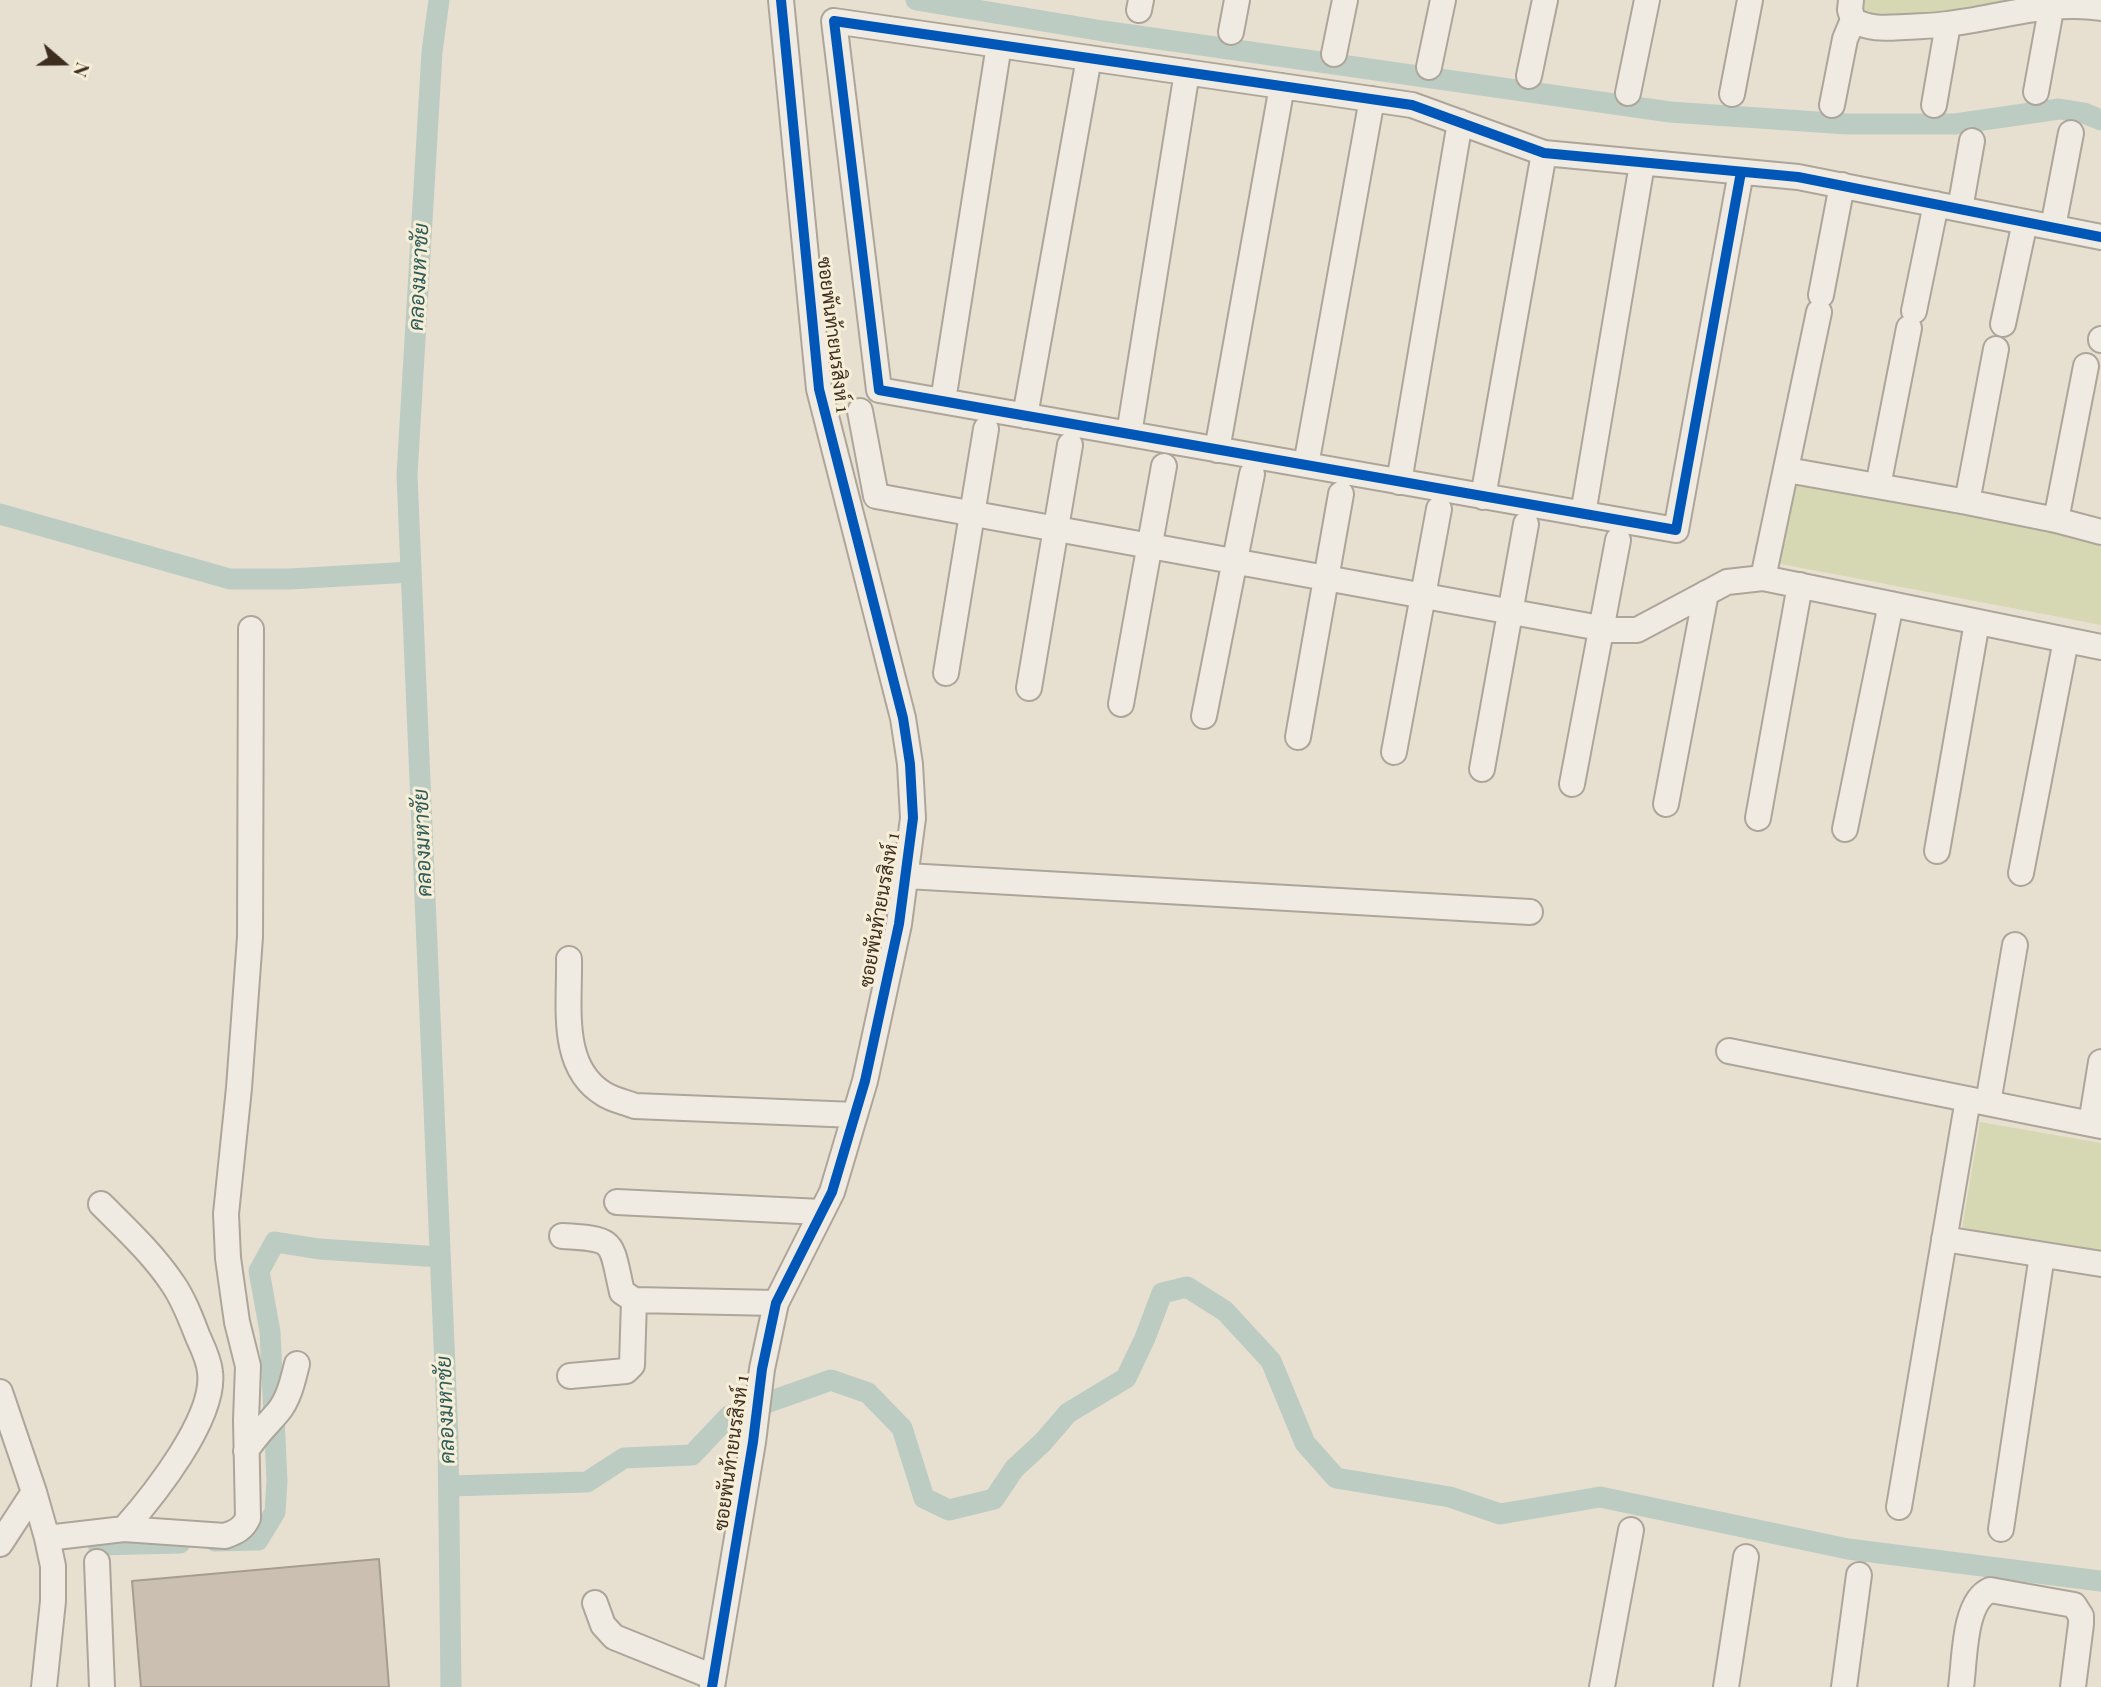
<!DOCTYPE html>
<html>
<head>
<meta charset="utf-8">
<style>
  body { margin:0 }
  #map { position:relative; width:2101px; height:1687px; overflow:hidden; background:#e7e0d1; font-family:"Playfair Display",serif }
  canvas { display:block }
  .north { position:absolute; left:28px; top:28px; width:70px; height:70px; -webkit-text-stroke:5px #f7eed8; paint-order:stroke; rotate:110deg; font-size:19px; font-weight:700; line-height:28px; text-align:center; color:#3d2e20 }
  .north::after { content:''; display:block; margin:auto; width:24px; height:32px; background:#3d2e20; clip-path:polygon(50% 0,100% 100%,50% 72%,0 100%) }
</style>
</head>
<body>
<div id="map">
<canvas width="2101" height="1687"></canvas>
<div class="north">N</div>
</div>
<script>
const ctx = document.querySelector('canvas').getContext('2d');
ctx.lineJoin = 'round';
function fillPath(path, color) {
  ctx.fillStyle = color;
  ctx.fill(path, 'evenodd');
}
function trace(path, color, width, dash) {
  ctx.strokeStyle = color;
  ctx.lineWidth = width;
  ctx.lineCap = dash ? 'butt' : 'round';
  ctx.setLineDash(dash || []);
  ctx.stroke(path);
}
function label(font, color, halo, rows, align = 'center') {
  ctx.font = font + ' "Playfair Display",Sarabun,serif';
  ctx.lineWidth = 6;
  ctx.setLineDash([]);
  ctx.textBaseline = 'middle';
  ctx.strokeStyle = halo;
  ctx.fillStyle = color;
  for (const [text, x, y, turn = 0] of rows) {
    ctx.save();
    ctx.translate(x, y);
    ctx.rotate((+turn || 0) * Math.PI / 180);
    ctx.textAlign = isNaN(turn) ? turn : align;
    if (halo) ctx.strokeText(text, 0, 0);
    ctx.fillText(text, 0, 0);
    ctx.restore();
  }
}
const green = new Path2D(`
  M 1857,0 L 2013,0 L 1880,20 L 1861,14 Z
  M 1794,482 L 2075,532 L 2101,545 L 2101,625 L 1776,563 Z
  M 1980,1122 L 2101,1143 L 2101,1252 L 1962,1228 Z`);
const canal = new Path2D(`
  M 439,0 L 432,52 L 407,475 L 448,1438 L 451,1687
  M 916,0 L 1103,31 L 1670,112 L 1847,124 L 1955,124 L 2059,109 L 2084,113 L 2101,120
  M 0,514 L 230,579 L 290,579 L 411,572
  M 449,1486 L 587,1482 L 624,1458 L 692,1455 L 729,1416 L 831,1380 L 868,1393 L 902,1428 L 924,1498 L 949,1510 L 994,1499 L 1014,1469 L 1043,1442 L 1068,1413 L 1126,1378 L 1145,1338 L 1162,1293 L 1187,1287 L 1225,1311 L 1271,1361 L 1305,1443 L 1336,1478 L 1450,1497 L 1500,1514 L 1600,1497 L 1848,1549 L 2101,1581
  M 215,1541 L 258,1540 L 275,1512 L 277,1481 L 270,1332 L 259,1271 L 275,1242 L 319,1249 L 440,1257
  M 98,1545 L 180,1543`);
const building = new Path2D(`
  M 379,1559 L 389,1687 L 141,1687 L 132,1581 Z`);
const minor = new Path2D(`
  M 1851,0 L 1850,10 L 1853,20 C 1870,30 1886,28 1905,27 C 1919,26 1934,26 1948,24 C 1998,18 2050,0 2101,8
  M 1139,10 L 1141,0
  M 1231,32 L 1237,0
  M 1334,54 L 1345,0
  M 1429,67 L 1443,0
  M 1529,76 L 1545,0
  M 2036,92 L 2052,4
  M 1628,93 L 1647,0
  M 1732,94 L 1750,0
  M 1832,105 L 1845,39 L 1853,20
  M 1934,105 L 1948,24
  M 1741,172 L 1676,530 L 879,390 L 834,21 L 1412,105 L 1544,153 L 1798,177 L 2101,237
  M 1960,209 L 1972,141
  M 2053,227 L 2071,133
  M 1821,295 L 1842,185
  M 1914,311 L 1936,204
  M 2003,324 L 2025,222
  M 2101,340 L 2101,339
  M 943,401 L 999,45
  M 860,411 L 876,496 L 1611,630 L 1637,630 L 1727,582 L 1763,578 L 2101,647
  M 1025,416 L 1089,58
  M 1129,434 L 1187,72
  M 1217,450 L 1282,86
  M 1306,465 L 1372,99
  M 1787,470 L 1967,502 L 2056,520 L 2101,532
  M 1399,482 L 1460,122
  M 1878,486 L 1909,328
  M 1483,497 L 1544,153
  M 1967,502 L 1996,349
  M 1583,514 L 1642,164
  M 2056,520 L 2086,366
  M 1763,578 L 1819,312
  M 946,673 L 986,429
  M 1029,688 L 1070,445
  M 1121,704 L 1164,466
  M 1204,716 L 1252,474
  M 1298,737 L 1341,494
  M 1394,752 L 1439,509
  M 1482,769 L 1526,524
  M 1572,784 L 1618,540
  M 1666,804 L 1706,593
  M 1758,818 L 1800,585
  M 1845,829 L 1891,604
  M 1937,851 L 1977,622
  M 2021,873 L 2066,640
  M 907,876 L 1530,912
  M 569,959 C 570,1005 559,1067 604,1094 C 613,1100 625,1102 635,1106 L 855,1115
  M 1729,1051 L 2101,1126
  M 1988,1103 L 2015,945
  M 2091,1124 L 2101,1062
  M 617,1202 L 821,1212
  M 101,1204 C 126,1229 153,1254 173,1284 C 184,1300 191,1319 198,1337 C 203,1348 209,1360 210,1372 C 216,1418 153,1496 124,1529
  M 562,1236 C 617,1239 610,1240 622,1292 L 634,1300 L 776,1303
  M 1944,1239 L 2101,1264
  M 570,1376 L 626,1371 L 632,1365 L 634,1300
  M 0,1392 L 34,1492 L 47,1538 L 53,1566 L 53,1601 L 44,1687
  M 246,1451 C 255,1436 267,1425 278,1412 C 289,1399 293,1380 297,1364
  M 1899,1507 L 1968,1099
  M 2001,1529 L 2042,1255
  M 47,1538 L 124,1529 L 225,1536 C 236,1532 243,1529 248,1518 L 246,1420 L 248,1366 L 237,1322 L 228,1258 L 226,1214 L 239,1088 L 250,937 L 251,629
  M 0,1544 L 34,1492
  M 97,1562 L 102,1687
  M 595,1603 L 603,1625 L 614,1637 L 713,1677
  M 712,1687 L 753,1442 L 762,1369 L 776,1303 L 832,1192 L 865,1081 L 899,924 L 913,818 L 910,764 L 903,718 L 819,389 L 781,0
  M 1602,1687 L 1631,1530
  M 1726,1687 L 1746,1557
  M 1844,1687 L 1859,1575
  M 1961,1687 C 1965,1661 1963,1602 1990,1590 L 2074,1605 L 2081,1616 L 2081,1624 L 2073,1687`);
const cycleway = new Path2D(`
  M 1741,172 L 1676,530 L 879,390 L 834,21 L 1412,105 L 1544,153 L 1798,177 L 2101,237
  M 712,1687 L 753,1442 L 762,1369 L 776,1303 L 832,1192 L 865,1081 L 899,924 L 913,818 L 910,764 L 903,718 L 819,389 L 781,0`);
const streetNames = [
  ["ซอยพันท้ายนรสิงห์ 1",833,335,83],
  ["ซอยพันท้ายนรสิงห์ 1",880,910,-80],
  ["ซอยพันท้ายนรสิงห์ 1",732,1453,-82]
];
const waterNames = [
  ["คลองมหาชัย",419,277,-87],
  ["คลองมหาชัย",423,843,-92],
  ["คลองมหาชัย",446,1410,-92]
];
fillPath(green, '#d6d7b3');
trace(canal, '#bcccc2', 21);
fillPath(building, '#cbbfb2');
trace(building, '#a89c90', 2);
trace(minor, '#ada599', 28);
trace(minor, '#efebe3', 24);
trace(cycleway, '#0057b8', 10);
label('19px', '#3d2e20', '#f7eed8', streetNames);
label('italic 21px', '#2f5d5a', '#f7eed8', waterNames);
</script>
</body>
</html>
